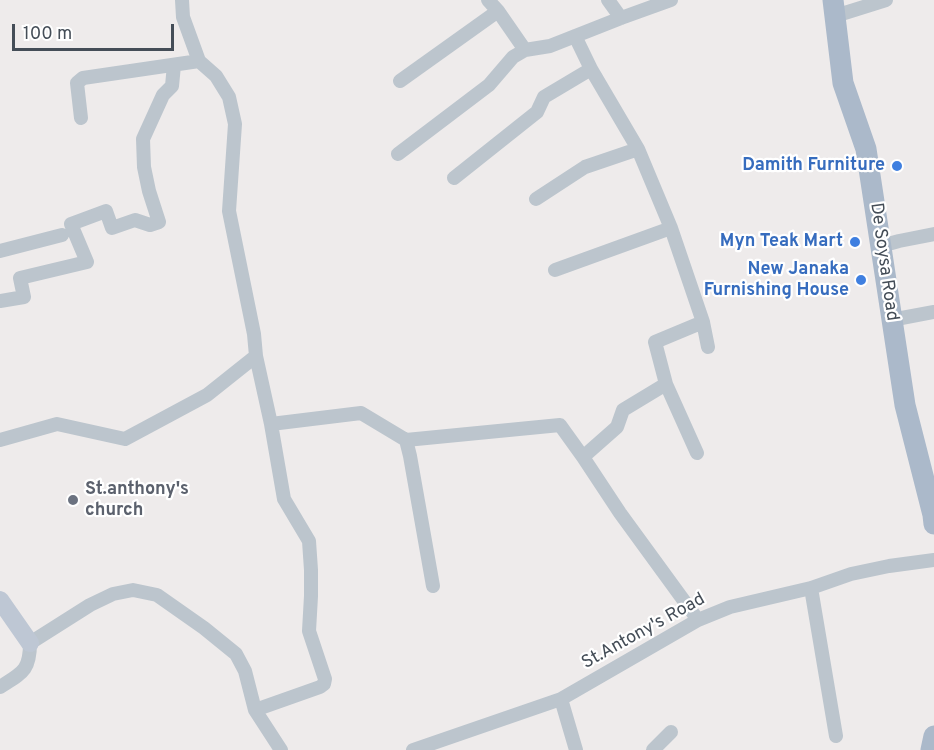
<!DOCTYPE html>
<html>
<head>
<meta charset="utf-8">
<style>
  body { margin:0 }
  #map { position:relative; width:934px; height:750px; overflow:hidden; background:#eeebeb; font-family:Overpass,sans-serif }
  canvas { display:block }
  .scale { position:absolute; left:12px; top:24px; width:162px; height:27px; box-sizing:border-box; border:3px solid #444d57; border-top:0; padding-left:8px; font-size:18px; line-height:21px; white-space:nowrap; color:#444d57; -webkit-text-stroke:4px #fff; paint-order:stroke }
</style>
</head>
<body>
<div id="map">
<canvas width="934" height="750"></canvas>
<div class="scale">100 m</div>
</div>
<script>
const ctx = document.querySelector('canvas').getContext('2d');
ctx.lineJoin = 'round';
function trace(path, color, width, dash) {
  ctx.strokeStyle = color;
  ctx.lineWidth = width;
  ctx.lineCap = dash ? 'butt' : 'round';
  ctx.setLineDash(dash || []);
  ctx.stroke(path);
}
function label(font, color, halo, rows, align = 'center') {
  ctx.font = font + ' Overpass,sans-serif';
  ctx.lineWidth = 4.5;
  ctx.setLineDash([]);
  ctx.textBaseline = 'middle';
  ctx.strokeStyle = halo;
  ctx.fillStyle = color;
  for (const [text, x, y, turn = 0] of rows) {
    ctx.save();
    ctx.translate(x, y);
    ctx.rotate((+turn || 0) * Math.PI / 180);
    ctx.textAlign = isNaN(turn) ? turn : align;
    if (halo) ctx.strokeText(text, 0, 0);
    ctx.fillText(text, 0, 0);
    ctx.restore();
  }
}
const street = new Path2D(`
  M 182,0 L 183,17 L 199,61 L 216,76 L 229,97 L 235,124 L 229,211 L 254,334 L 256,356 L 271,424 L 284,499 L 309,541 L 311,570 L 311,596 L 309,631 L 325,679 L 324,684 L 320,687 L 255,710
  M 608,0 L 621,18
  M 498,11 L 525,50
  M 835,16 L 886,0
  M 575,36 L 591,69 L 638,149 L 671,228 L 703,322 L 708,347
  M 400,81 L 498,11 L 488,0
  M 81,118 L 77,83 L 83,78 L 199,61
  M 398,154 L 489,85 L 513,57 L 525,50 L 550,46 L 621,18 L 671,0
  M 454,178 L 537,112 L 544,97 L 591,69
  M 536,199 L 585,167 L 638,149
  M 881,246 L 899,241 L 934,234
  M 0,251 L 62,235
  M 555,270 L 671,228
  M 0,301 L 24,297 L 20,278 L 87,262 L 71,224 L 106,211 L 112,228 L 135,220 L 150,225 L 159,222 L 149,191 L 144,167 L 143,139 L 163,95 L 172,86 L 174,65
  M 891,320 L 934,312
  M 271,424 L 361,413 L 406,440 L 560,425 L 583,457 L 617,427 L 623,410 L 666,384
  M 0,440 L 57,424 L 125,439 L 207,395 L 256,356
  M 406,440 L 410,456 L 433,586
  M 697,453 L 666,384 L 655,342 L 703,322
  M 583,457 L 620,513 L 698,620
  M 811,588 L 836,736
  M 0,687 C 22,673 30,671 30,643 L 90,605 L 113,594 L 133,590 L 157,595 L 204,628 L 236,654 L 245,671 L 255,710 L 281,750
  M 561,699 L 576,750
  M 413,750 L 561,699 L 698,620 L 730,607 L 811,588 L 851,574 L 889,566 L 934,560
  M 653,750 L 671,732`);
const secondary = new Path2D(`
  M 0,600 L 30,643`);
const primary = new Path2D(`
  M 833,0 L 843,83 L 866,149 L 905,405 L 933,515 L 934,524
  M 931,750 L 934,736`);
const markers = [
  [897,166,6,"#3f7fe0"],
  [855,242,6,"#3f7fe0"],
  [861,280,6,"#3f7fe0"],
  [73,500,6,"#6b7280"]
];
const shopNames = [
  ["Damith Furniture",885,166],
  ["Myn Teak Mart",843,242],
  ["New Janaka",849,270],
  ["Furnishing House",849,291]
];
const streetNames = [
  ["De Soysa Road",883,262,82],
  ["St.Antony's Road",644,632,-29]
];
const worshipNames = [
  ["St.anthony's",85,490],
  ["church",85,511]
];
trace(street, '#bcc5cd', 14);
trace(secondary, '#bec7d4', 18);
trace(primary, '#abb9ca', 21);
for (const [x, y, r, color] of markers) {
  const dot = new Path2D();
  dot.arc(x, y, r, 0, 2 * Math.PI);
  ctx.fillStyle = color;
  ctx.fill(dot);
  trace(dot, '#fff', 2);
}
label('bold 18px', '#366cbe', '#fff', shopNames, 'right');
label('18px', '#444d57', '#fff', streetNames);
label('bold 18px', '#5b616d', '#fff', worshipNames, 'left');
</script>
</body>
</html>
